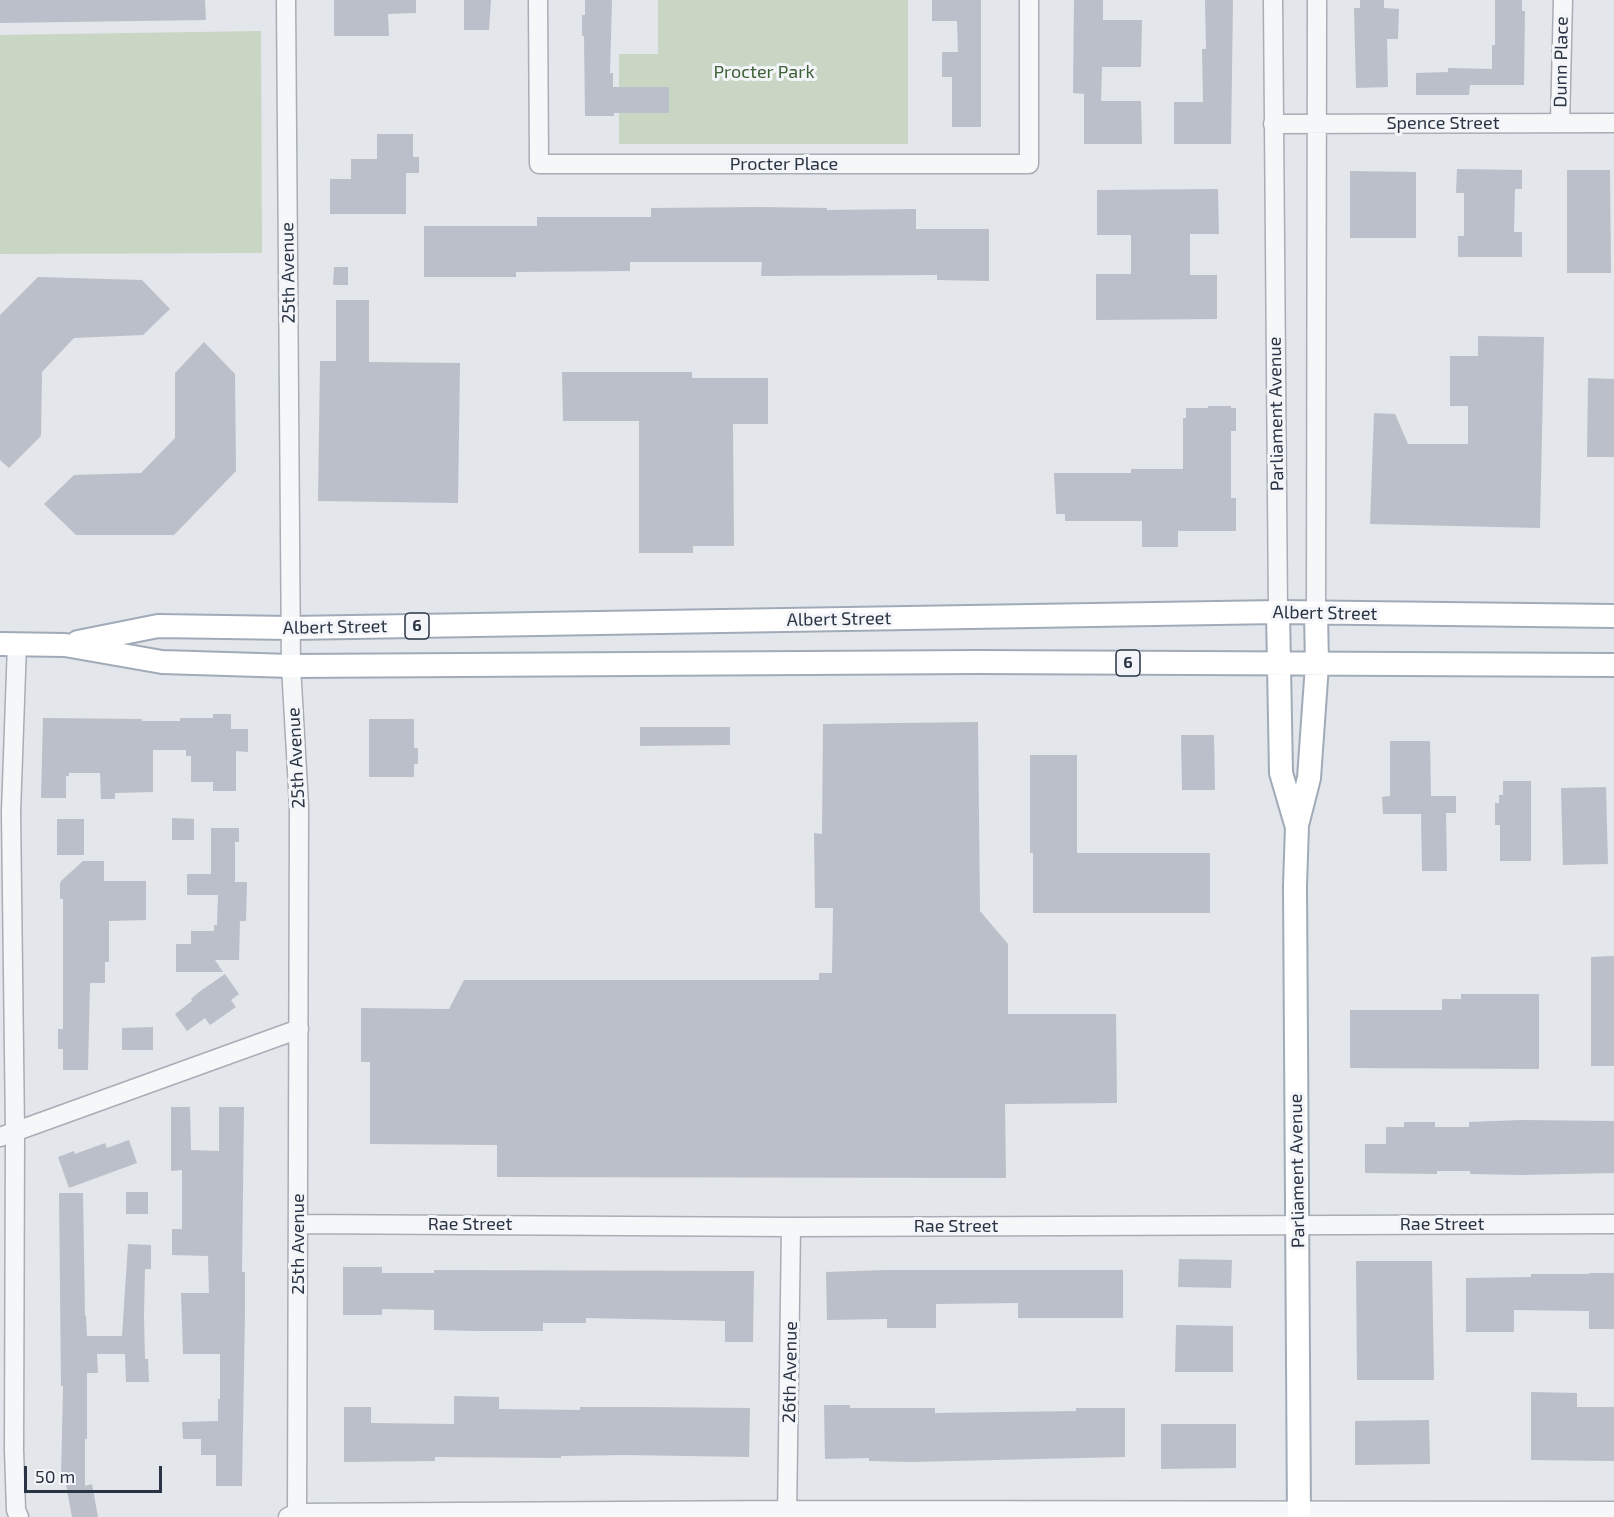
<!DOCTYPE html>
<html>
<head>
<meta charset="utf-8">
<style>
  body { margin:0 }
  #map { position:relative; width:1614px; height:1517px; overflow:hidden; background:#e3e6eb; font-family:"Exo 2",sans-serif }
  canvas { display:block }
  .scale { position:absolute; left:24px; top:1466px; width:138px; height:27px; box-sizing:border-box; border:3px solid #2a3444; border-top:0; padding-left:8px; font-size:18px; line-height:21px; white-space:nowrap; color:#2a3444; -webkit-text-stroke:4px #f3f5f8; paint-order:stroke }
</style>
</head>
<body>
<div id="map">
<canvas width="1614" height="1517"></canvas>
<div class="scale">50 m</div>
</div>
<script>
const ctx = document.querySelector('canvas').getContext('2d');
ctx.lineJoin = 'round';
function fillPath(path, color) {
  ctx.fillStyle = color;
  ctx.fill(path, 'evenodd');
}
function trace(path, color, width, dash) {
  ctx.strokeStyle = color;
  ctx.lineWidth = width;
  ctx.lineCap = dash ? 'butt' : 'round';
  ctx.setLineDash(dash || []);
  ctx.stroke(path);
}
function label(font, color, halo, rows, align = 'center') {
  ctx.font = font + ' "Exo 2",sans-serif';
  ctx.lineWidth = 6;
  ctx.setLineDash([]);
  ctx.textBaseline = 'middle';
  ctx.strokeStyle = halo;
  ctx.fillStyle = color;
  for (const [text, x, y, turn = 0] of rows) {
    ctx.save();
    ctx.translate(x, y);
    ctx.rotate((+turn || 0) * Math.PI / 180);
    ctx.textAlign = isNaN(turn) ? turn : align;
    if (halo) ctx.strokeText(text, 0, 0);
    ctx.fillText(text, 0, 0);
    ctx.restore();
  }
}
const green = new Path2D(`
  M 658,0 L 908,0 L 908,144 L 619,144 L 619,54 L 658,54 Z
  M 261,31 L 262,253 L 0,254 L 0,35 Z`);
const building = new Path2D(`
  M 0,0 L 205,0 L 206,20 L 0,23 Z
  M 334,0 L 416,0 L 416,13 L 388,14 L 389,36 L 334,36 Z
  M 464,0 L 491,0 L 489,30 L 464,30 Z
  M 585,0 L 612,0 L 610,73 L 613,73 L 613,87 L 669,87 L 669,113 L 614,113 L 614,116 L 585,116 L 584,36 L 582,36 L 582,15 L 585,15 Z
  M 932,0 L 981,0 L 981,127 L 952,127 L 952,77 L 942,77 L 942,52 L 958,52 L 957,21 L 932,21 Z
  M 1074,0 L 1103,0 L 1103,20 L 1142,20 L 1141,67 L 1102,67 L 1101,101 L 1141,101 L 1142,144 L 1084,144 L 1084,94 L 1073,93 Z
  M 1205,0 L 1233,0 L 1231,144 L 1174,144 L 1174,102 L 1203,102 L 1202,49 L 1206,49 Z
  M 1360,0 L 1384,0 L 1384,8 L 1399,9 L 1398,39 L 1387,39 L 1388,87 L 1356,88 L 1354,8 L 1360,8 Z
  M 1495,0 L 1522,0 L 1522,11 L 1525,11 L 1524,85 L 1470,85 L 1469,95 L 1416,95 L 1416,73 L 1448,72 L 1448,68 L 1492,69 L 1492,45 L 1495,45 Z
  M 377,134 L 413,134 L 413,157 L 419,157 L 419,173 L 406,173 L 406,214 L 330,214 L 330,179 L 351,179 L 351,159 L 377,159 Z
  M 1457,169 L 1522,170 L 1522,189 L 1515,189 L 1514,232 L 1522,232 L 1522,257 L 1458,257 L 1458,236 L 1464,236 L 1464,193 L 1456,193 Z
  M 1567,170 L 1610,170 L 1611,273 L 1567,273 Z
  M 1350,171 L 1416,172 L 1416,238 L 1350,238 Z
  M 1218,189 L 1219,234 L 1190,234 L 1190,275 L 1217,275 L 1217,319 L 1096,320 L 1096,274 L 1131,274 L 1131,235 L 1097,235 L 1097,190 Z
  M 761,207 L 827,208 L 827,210 L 916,209 L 916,229 L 989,229 L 989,281 L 937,280 L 937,275 L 761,276 L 762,262 L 630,262 L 630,271 L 516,272 L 516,277 L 424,277 L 424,226 L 537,226 L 537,217 L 651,217 L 651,208 Z
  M 334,267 L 348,267 L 348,285 L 333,285 Z
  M 38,277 L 142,280 L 170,309 L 143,335 L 74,338 L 42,372 L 41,436 L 9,468 L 0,460 L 0,315 Z
  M 336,300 L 369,300 L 369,362 L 460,363 L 458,503 L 318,501 L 320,361 L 336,361 Z
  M 1478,336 L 1544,337 L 1540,528 L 1370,524 L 1374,413 L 1395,414 L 1408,444 L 1468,444 L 1468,406 L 1450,406 L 1450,356 L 1478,356 Z
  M 204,342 L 235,374 L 236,471 L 174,535 L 76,535 L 44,504 L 74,475 L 141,473 L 175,438 L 175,373 Z
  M 562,372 L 692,372 L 692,378 L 768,378 L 768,424 L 733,424 L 734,546 L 693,546 L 693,553 L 639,553 L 639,421 L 563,421 Z
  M 1588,378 L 1614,379 L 1614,457 L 1587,457 Z
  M 1208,406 L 1231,406 L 1231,408 L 1236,408 L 1236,431 L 1231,431 L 1231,498 L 1236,498 L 1236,531 L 1178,531 L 1178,547 L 1142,547 L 1142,521 L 1065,521 L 1065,514 L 1056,514 L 1054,473 L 1131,473 L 1131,469 L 1183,469 L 1183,418 L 1186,418 L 1186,408 L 1208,408 Z
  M 213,714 L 231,714 L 231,729 L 248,729 L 248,752 L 236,751 L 236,791 L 213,791 L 213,782 L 191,782 L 191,756 L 186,756 L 186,750 L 153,750 L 153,792 L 115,793 L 115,799 L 101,799 L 100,773 L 69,773 L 69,776 L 66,776 L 66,798 L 41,798 L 43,718 L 142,719 L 142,721 L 180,721 L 180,718 L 213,718 Z
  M 369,719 L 414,719 L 414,748 L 418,748 L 418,764 L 414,764 L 414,777 L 369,777 Z
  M 978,722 L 980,911 L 1008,944 L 1008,1014 L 1116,1014 L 1117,1103 L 1005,1104 L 1006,1178 L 497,1177 L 497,1145 L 370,1144 L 370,1062 L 361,1062 L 361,1008 L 449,1009 L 464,980 L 819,980 L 819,973 L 832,973 L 833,908 L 815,908 L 814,833 L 822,834 L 823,724 Z
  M 640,727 L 730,727 L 730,745 L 640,746 Z
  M 1181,735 L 1214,735 L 1215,790 L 1182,790 Z
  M 1390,741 L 1430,741 L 1431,796 L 1456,796 L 1456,813 L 1446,813 L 1447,871 L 1422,871 L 1421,814 L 1383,814 L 1382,797 L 1390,796 Z
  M 1030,755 L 1077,755 L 1077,853 L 1210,853 L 1210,913 L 1033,913 L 1033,853 L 1030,853 Z
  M 1503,781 L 1531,781 L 1531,861 L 1500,861 L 1500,825 L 1495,825 L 1495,803 L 1499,803 L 1499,795 L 1503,795 Z
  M 1606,787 L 1608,864 L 1563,865 L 1561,788 Z
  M 172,818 L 194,819 L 194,840 L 172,840 Z
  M 57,819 L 84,819 L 84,855 L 57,855 Z
  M 211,828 L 239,828 L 239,842 L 235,842 L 235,882 L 247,882 L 246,921 L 240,921 L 239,960 L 215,960 L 223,972 L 176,972 L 176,944 L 191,944 L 191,931 L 214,931 L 214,925 L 217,925 L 218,895 L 187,895 L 187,874 L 211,874 Z
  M 83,861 L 104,861 L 104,881 L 146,881 L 146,920 L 109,921 L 109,962 L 105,962 L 105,983 L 90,983 L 88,1070 L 63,1070 L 63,1049 L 58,1049 L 58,1029 L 63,1029 L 63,899 L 60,899 L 60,884 L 61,881 Z
  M 1614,956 L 1614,1066 L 1591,1066 L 1591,957 Z
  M 225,974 L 239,994 L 231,1000 L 236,1007 L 210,1025 L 205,1018 L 187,1031 L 175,1014 L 192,1001 L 191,999 L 199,992 Z
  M 1461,994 L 1539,994 L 1539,1069 L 1350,1068 L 1350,1010 L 1442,1010 L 1442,999 L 1461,999 Z
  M 153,1027 L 153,1050 L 122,1050 L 122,1028 Z
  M 171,1107 L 190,1107 L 191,1150 L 219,1151 L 219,1107 L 244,1107 L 242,1272 L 245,1272 L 245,1310 L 242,1486 L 216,1486 L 216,1455 L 201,1455 L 201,1439 L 183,1439 L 182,1422 L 218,1421 L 218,1399 L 220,1399 L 220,1354 L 183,1354 L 181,1293 L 209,1293 L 208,1256 L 172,1255 L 172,1229 L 182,1229 L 182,1170 L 171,1171 Z
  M 1521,1120 L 1614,1121 L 1614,1173 L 1522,1175 L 1470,1174 L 1470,1171 L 1437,1171 L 1437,1174 L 1365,1173 L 1365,1144 L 1386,1144 L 1386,1127 L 1404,1127 L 1404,1122 L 1435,1122 L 1435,1127 L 1469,1127 L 1469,1122 Z
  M 129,1140 L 137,1163 L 69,1188 L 58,1157 L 74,1151 L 75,1154 L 105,1143 L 107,1148 Z
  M 126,1192 L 148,1192 L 148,1214 L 126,1214 Z
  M 59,1193 L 83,1193 L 85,1316 L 86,1316 L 87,1336 L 122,1336 L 128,1244 L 151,1245 L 151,1269 L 145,1269 L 144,1316 L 145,1359 L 148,1359 L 149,1382 L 126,1382 L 125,1354 L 97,1354 L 98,1373 L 87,1373 L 87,1439 L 85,1439 L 85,1486 L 92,1484 L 98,1517 L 72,1517 L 65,1479 L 61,1479 L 63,1386 L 61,1386 Z
  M 1179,1259 L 1232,1260 L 1231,1288 L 1178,1287 Z
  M 1356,1261 L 1432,1261 L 1434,1380 L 1357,1380 Z
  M 343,1267 L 382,1267 L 382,1273 L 434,1273 L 434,1270 L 754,1271 L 753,1342 L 725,1342 L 725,1321 L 586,1318 L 586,1323 L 543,1323 L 543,1331 L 478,1331 L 434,1330 L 434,1310 L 382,1309 L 382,1315 L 343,1315 Z
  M 886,1270 L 1123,1270 L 1123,1318 L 1018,1318 L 1018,1303 L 936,1304 L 936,1328 L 887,1328 L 887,1319 L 827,1320 L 826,1272 Z
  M 1589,1273 L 1614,1273 L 1614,1329 L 1589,1329 L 1589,1311 L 1514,1310 L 1514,1332 L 1466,1332 L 1466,1278 L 1531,1277 L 1531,1274 L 1589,1274 Z
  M 1176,1325 L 1233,1326 L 1233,1372 L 1175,1372 Z
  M 1531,1392 L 1577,1393 L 1577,1407 L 1614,1407 L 1614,1461 L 1531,1460 Z
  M 454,1396 L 499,1397 L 499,1409 L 580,1410 L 580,1407 L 645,1407 L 750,1408 L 749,1457 L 625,1455 L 561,1456 L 561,1458 L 435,1457 L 435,1461 L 344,1462 L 344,1407 L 371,1407 L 371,1423 L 454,1424 Z
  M 824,1405 L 850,1405 L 850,1408 L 935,1408 L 935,1413 L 1076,1411 L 1076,1408 L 1125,1408 L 1125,1457 L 910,1462 L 869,1461 L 869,1458 L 825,1459 Z
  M 1429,1420 L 1430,1464 L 1355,1465 L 1355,1421 Z
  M 1161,1424 L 1236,1424 L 1236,1468 L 1161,1469 Z`);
const minor = new Path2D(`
  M 286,0 L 291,666 L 299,806 L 297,1517
  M 538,0 L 539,164 L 1029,164 L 1029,0
  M 1273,0 L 1278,612
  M 1560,123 L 1563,0
  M 1273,124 L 1614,123
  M 1316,613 L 1317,0
  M 17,644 L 11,812 L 15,1131 L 14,1450 L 16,1510 L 19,1517
  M 0,1137 L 299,1029
  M 299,1224 L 791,1227 L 1614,1224
  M 288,1517 L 297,1513 L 787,1510 L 1614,1511
  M 787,1517 L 791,1227`);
const major = new Path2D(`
  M 1278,612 L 1281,773 L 1296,824
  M 78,642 L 158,626 L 291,628 L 1278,612 L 1614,616
  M 0,644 L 65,645 L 162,662 L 291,666 L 977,662 L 1614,665
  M 1299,1517 L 1295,886 L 1297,825 L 1309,778 L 1317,665 L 1316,613`);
const shields = [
  [417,626,24],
  [1128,663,24]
];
const shieldNames = [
  ["6",417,626],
  ["6",1128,663]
];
const streetNames = [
  ["Dunn Place",1561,62,-89],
  ["Spence Street",1443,123],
  ["Procter Place",784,164],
  ["25th Avenue",288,273,-91],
  ["Parliament Avenue",1276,414,-91],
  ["Albert Street",1325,613,1],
  ["Albert Street",839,619,-1],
  ["Albert Street",335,627,-1],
  ["25th Avenue",296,758,-93],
  ["Parliament Avenue",1297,1171,-91],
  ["Rae Street",470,1224],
  ["Rae Street",1442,1224],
  ["Rae Street",956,1226],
  ["25th Avenue",298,1244,-90],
  ["26th Avenue",790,1372,-89]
];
const parkNames = [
  ["Procter Park",764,72]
];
fillPath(green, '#c8d6c3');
fillPath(building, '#babfc9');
trace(minor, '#a8adb6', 21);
trace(major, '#a1abb8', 26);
trace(minor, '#f6f7f9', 18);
trace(major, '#fff', 22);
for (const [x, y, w] of shields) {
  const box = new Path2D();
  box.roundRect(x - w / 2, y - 13, w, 26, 4.5);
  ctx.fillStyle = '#f3f5f8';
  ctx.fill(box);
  trace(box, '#2a3444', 1.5);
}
label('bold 16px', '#2a3444', null, shieldNames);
label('18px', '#2a3444', '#f3f5f8', streetNames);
label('18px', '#3f6136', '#f3f5f8', parkNames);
</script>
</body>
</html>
